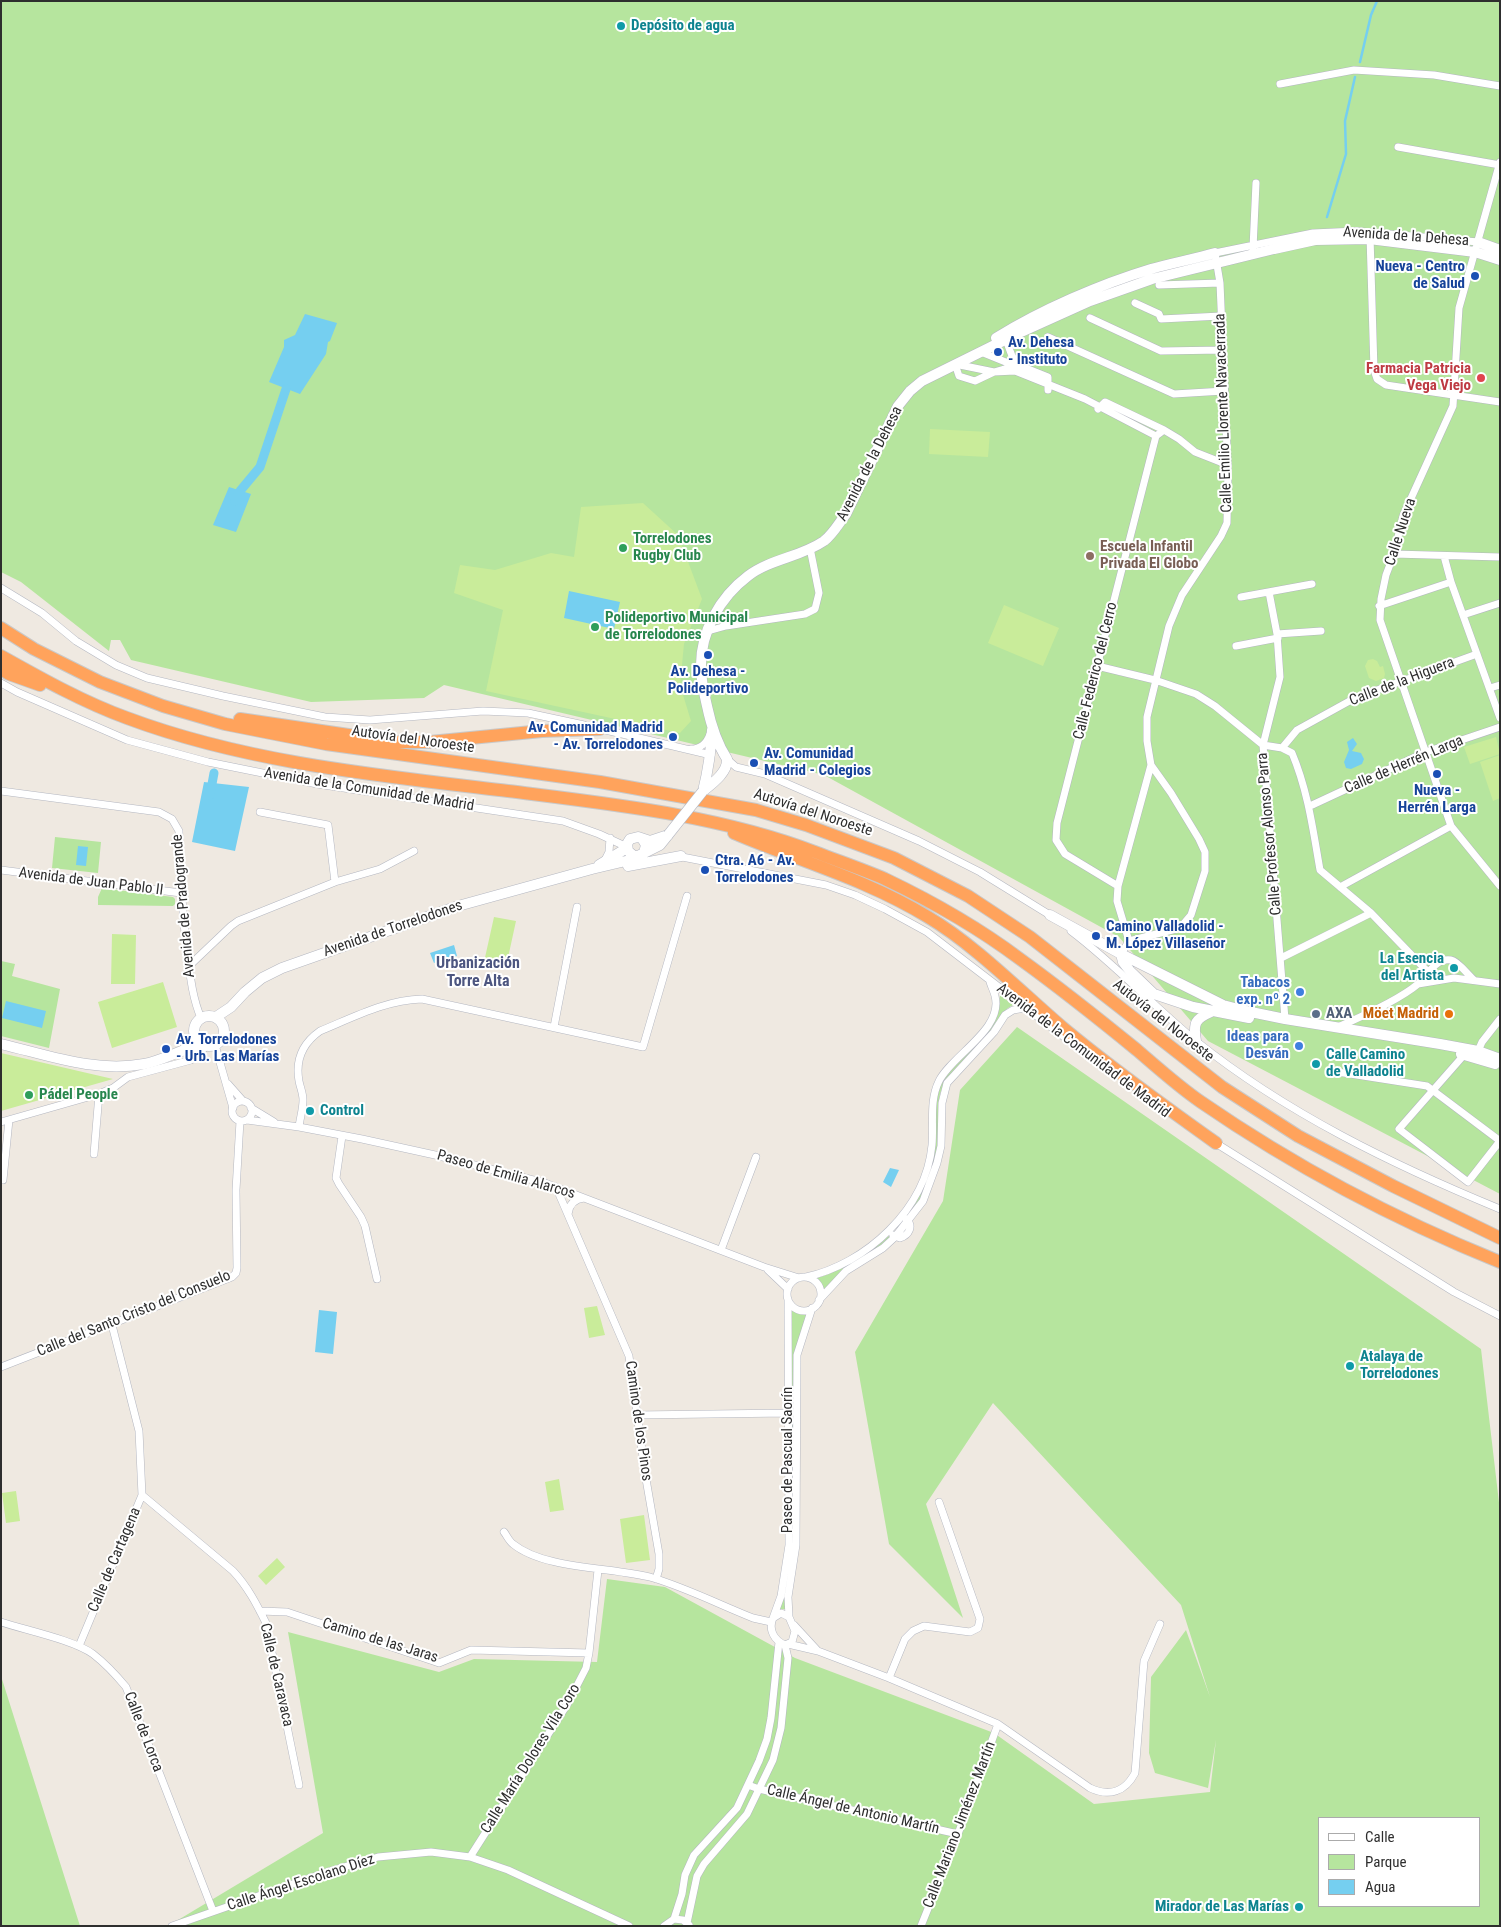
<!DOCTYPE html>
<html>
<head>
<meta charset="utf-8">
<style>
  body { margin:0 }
  #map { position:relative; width:1501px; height:1927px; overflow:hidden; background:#efe9e1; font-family:"Roboto Condensed",sans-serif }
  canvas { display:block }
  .frame { position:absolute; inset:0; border:2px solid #2e2e2e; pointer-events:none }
  .legend { position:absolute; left:1318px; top:1817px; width:162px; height:90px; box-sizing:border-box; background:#fff; border:1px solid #ababab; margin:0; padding:6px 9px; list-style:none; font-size:15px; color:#2e2e2e }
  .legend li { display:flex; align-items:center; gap:10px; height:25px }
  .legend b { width:25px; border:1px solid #ababab }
</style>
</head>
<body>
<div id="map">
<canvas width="1501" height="1927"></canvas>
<div class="frame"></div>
<ul class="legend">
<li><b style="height:6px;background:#fff"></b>Calle</li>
<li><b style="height:14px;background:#b6e59e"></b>Parque</li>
<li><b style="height:14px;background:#75cff0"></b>Agua</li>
</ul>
</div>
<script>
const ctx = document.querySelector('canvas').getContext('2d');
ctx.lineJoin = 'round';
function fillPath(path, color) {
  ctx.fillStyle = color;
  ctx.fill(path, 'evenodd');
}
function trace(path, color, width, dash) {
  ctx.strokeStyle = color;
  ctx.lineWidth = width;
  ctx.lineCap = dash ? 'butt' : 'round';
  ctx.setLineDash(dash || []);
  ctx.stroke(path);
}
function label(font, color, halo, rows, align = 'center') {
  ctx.font = font + ' "Roboto Condensed",sans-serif';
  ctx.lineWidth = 4;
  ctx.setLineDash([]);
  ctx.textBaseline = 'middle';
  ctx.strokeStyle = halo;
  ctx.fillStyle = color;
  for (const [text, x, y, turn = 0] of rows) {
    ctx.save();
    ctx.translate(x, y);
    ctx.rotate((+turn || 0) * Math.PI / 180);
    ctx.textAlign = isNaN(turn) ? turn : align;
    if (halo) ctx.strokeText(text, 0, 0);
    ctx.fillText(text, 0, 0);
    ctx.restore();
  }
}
const green = new Path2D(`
  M 1,1 L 1500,1 L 1500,1194 L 1208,1041 L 1119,937 L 824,775 L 444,685 L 424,698 L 311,702 L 131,660 L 120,640 L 111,640 L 109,651 L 21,582 L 1,572 Z
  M 55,837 L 101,842 L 98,873 L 52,868 Z
  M 102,888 L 173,897 L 175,899 L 175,904 L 173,906 L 98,905 L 98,897 Z
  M 1,961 L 15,964 L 12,976 L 60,989 L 49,1048 L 1,1036 Z
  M 1000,995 L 1013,1005 C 999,1012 993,1030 982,1042 C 970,1058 951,1069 942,1088 C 935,1105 940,1126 938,1144 C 937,1170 923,1196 909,1218 L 906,1216 L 918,1198 L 928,1174 L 938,1090 L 947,1073 L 991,1027 L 998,1013 Z
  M 1017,1027 L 1481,1349 L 1500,1511 L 1500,1926 L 168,1926 L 323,1833 L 288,1632 L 439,1672 L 474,1659 L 597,1662 L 607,1579 L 665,1587 L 795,1658 L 994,1733 L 1094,1804 L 1210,1792 L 1216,1740 L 1208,1788 L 1155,1773 L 1149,1753 L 1151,1677 L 1186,1630 L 1210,1697 L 1181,1605 L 993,1403 L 926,1504 L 963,1618 L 889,1544 L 855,1352 L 943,1201 L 960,1090 ZM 1320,1818 L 1480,1818 L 1480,1906 L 1320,1906 Z
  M 888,1236 L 890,1237 L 884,1244 L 842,1272 L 823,1290 L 820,1281 L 816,1278 C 836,1274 873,1251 888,1236 Z
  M 791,1309 L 801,1314 L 808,1313 L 795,1354 L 794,1544 L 785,1609 L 780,1610 L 779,1608 L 791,1546 Z
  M 1,1676 L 80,1926 L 1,1926 Z`);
const pitch = new Path2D(`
  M 930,429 L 990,432 L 988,457 L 929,454 Z
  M 643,503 L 678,535 L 702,599 L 684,644 L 680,685 L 691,721 L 680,733 L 486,691 L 503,610 L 454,593 L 460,565 L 495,570 L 551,553 L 574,557 L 581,507 Z
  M 1004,605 L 1059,628 L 1043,666 L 988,643 Z
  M 1373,659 L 1377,661 L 1380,667 L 1383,666 L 1385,674 L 1384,678 L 1376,681 L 1369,678 L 1365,666 L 1368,660 Z
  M 1496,737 L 1500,754 L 1470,764 L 1464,747 Z
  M 1500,755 L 1500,798 L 1493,801 L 1480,762 Z
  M 494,917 L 516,921 L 506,967 L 484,962 Z
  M 112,934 L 136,935 L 135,984 L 111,984 Z
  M 163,982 L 177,1027 L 112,1048 L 98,1002 Z
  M 1,1053 L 113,1079 L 1,1111 Z
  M 597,1306 L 605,1335 L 589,1338 L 584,1308 Z
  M 559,1479 L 564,1510 L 550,1512 L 545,1482 Z
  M 16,1491 L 20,1521 L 6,1523 L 2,1493 Z
  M 644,1515 L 650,1560 L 626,1563 L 620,1519 Z
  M 277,1558 L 285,1567 L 266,1585 L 258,1576 Z`);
const water = new Path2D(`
  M 305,314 L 337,323 L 330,341 L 328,342 L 326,354 L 300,394 L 269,382 L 284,347 L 284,340 L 295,335 Z
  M 229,487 L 251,494 L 236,532 L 213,525 Z
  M 569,591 L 620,602 L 614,629 L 564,618 Z
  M 1353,738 L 1357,744 L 1352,751 L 1361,753 L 1364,759 L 1362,764 L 1351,769 L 1346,768 L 1344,762 L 1349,750 L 1347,742 Z
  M 204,782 L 249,787 L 235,851 L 192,842 Z
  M 78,846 L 88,847 L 86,866 L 76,865 Z
  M 454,945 L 457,956 L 434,963 L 430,953 Z
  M 6,1001 L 46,1011 L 42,1028 L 2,1018 Z
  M 890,1168 L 899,1170 L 891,1187 L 883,1182 Z
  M 319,1310 L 337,1312 L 333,1354 L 315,1352 Z`);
const stream = new Path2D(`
  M 1360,62 L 1371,15 L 1377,1
  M 1327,217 L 1346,154 L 1345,121 L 1355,77`);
const canal = new Path2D(`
  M 235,501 L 240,491 L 260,467 L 286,389
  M 210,795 L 214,773`);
const street = new Path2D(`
  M 1280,84 L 1354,70 L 1434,75 L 1500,86
  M 1398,147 L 1500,165
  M 1500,162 L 1459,308 L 1453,406 L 1403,516 L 1394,554 L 1386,575 L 1381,599 L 1380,620 L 1451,826 L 1500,886
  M 1370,236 L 1374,370 L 1377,379 L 1386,385 L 1500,402
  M 1253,248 L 1256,183
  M 1159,285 L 1220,283
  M 1135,303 L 1159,314 L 1161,319 L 1221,316
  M 1090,318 L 1161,351 L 1222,350
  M 1048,337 L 1174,394 L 1224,391
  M 1006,340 L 1012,356 L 1018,365
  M 981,352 L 1013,365
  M 1048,390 L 1048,377 L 1018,365 L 994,372 L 955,364 L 959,376 L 975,381 L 994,372 L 1015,371 L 1085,399 L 1156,436
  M 1098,409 L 1105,402 L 1164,430 L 1179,439 L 1195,452 L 1228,465
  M 1394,554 L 1500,557
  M 1444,556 L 1451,582 L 1500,718
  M 1,588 L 42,613 L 76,641 L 116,665 L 147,678 L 223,696 L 325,717 L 370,720 L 483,711 L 528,713 L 584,725
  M 1269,592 L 1277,634 L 1280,677 L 1263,745 L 1285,1019
  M 1241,597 L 1312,584
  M 1379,606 L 1451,582
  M 1463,615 L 1500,603
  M 708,631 L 726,626 L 805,614 L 815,609 L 819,593 L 810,548
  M 1277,634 L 1321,631
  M 1236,646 L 1278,638
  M 1097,666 L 1155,680 L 1196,694 L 1215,706 L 1263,745 L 1282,748 L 1292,753 C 1308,791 1313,830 1320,870 L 1371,913 L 1427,971
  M 1,683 L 17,692 L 127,740 L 208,762 L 317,784 L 563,821 L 599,834 L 627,847
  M 1490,688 L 1500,685
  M 597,728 L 711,755
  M 1282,748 L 1297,730 L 1355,698 L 1477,654
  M 691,749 C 700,749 707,743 710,734
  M 727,759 L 736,767 L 765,774 L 919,841 L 980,872 L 1053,917
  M 1,791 L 159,812 L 172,819 L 179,831 C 180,871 182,911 187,951 C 190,974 192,997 201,1018
  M 1310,806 L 1426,752 L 1500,727
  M 260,812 L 328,825 L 335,882
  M 677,856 L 826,885 L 855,895 L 885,909 L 927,932 L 1098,1063
  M 604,862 L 609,852 L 610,838
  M 1,870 L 181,893
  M 1118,886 L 1065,854 L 1056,840 L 1057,823 L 1156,436 L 1164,430
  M 1340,887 L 1451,826
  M 1071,931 C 1116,965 1153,1006 1196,1041 C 1286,1113 1393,1165 1500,1209
  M 1129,941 L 1117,901 L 1118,886 L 1151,765 L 1147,741 L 1147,717 L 1169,626 L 1182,595 L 1221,536 L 1227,523 L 1228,472 L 1220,283 L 1215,253 L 1313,233 L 1356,231 L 1478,242
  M 1121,954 L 1129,941 L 1180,928 L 1191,915 L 1205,871 L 1205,852 L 1199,839 L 1171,793 L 1151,765
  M 1281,958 L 1371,913
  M 189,966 L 231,926 L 238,921 L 335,882 L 380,869 L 414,851
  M 1418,984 L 1454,978 L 1500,984
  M 554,1027 L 577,907
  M 1338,1027 C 1361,1017 1399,1000 1418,984 C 1426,977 1436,957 1451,960 C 1458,961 1468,975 1474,980
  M 215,1045 L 233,1108
  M 1478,1051 L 1482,1042 L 1500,1019
  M 1464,1055 L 1399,1129 L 1468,1182 L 1500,1141
  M 1331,1071 L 1427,1086 L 1500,1141
  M 228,1084 L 243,1101
  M232 1111a10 10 0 1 1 20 0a10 10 0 1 1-20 0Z
  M 251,1108 L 274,1122
  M 247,1120 L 299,1127 L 362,1139 L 435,1155 L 545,1183 L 764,1267 L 799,1278
  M 1,1122 L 99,1094 L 113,1088 L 128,1077 L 191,1060 L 199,1054 L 206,1046
  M 299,1127 C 300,1118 303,1109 303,1100 C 303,1093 300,1087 299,1081 C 295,1059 303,1043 320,1031 C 354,1017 386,1000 422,999 L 643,1047 L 687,896
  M 342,1136 L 336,1178 L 339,1184 L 361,1217 L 365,1226 L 377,1279
  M 1214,1142 L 1454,1292 L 1500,1316
  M 94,1154 L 99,1094
  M 3,1180 L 9,1120
  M 556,1187 L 629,1356 L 646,1479 L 659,1554 L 659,1569 L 656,1579
  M 568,1214 C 569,1205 574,1199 584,1198
  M 893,1235 L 900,1238 C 909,1235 914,1226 906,1219
  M 721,1250 L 756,1157
  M 768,1270 L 788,1289
  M 806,1277 C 866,1264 926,1209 932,1145 C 934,1124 929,1101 939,1081 C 952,1055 1004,1029 995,996 C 994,991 991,986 990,982
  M787 1294a17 17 0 1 1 34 0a17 17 0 1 1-34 0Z
  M 819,1300 L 846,1271 L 883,1248 L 895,1237 L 923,1201 L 937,1163 L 941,1146 L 942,1103 L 947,1083 L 994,1032 L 1005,1015 L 1013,1010 L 1025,1008
  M 1,1367 L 232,1277 L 236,1273 L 237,1268 L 236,1190 L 240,1121
  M 636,1415 L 788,1413
  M 142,1495 L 233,1571 C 248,1587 257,1605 266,1623 L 299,1785
  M 504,1532 C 507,1536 509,1541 513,1544 C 545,1570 614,1567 653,1578 C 687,1588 720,1605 753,1618 L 771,1622
  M 260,1611 L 287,1612 L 439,1663 L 471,1650 L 589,1653
  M 781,1613 L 789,1617 L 795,1631 L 792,1642 L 785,1645 C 774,1640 768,1630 773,1618 Z
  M 789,1617 L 788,1597 L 796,1545 L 797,1355 L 812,1308
  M 773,1618 L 781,1596 L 789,1545 L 788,1299
  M 1,1622 C 25,1630 74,1640 93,1654 C 106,1664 116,1675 126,1687 L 213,1911
  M 794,1625 L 817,1650
  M 788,1644 L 818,1651 L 889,1678 L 998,1724 L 1090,1788 C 1109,1797 1125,1792 1135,1773 L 1144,1661 L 1160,1624
  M 79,1646 L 142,1495 L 139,1431 L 112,1325
  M 889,1678 L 905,1639 L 913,1631 L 924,1626 L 970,1632 L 978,1628 L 980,1619 L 939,1502
  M 748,1785 L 759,1789 L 958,1834
  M 470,1857 L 568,1703 L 586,1668 L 589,1653 L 598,1570
  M 674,1919 L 682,1894 L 685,1875 L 694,1855 L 737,1808 L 759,1761 L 767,1739 L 771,1718 L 779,1642
  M 687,1923 L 697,1876 L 704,1864 L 747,1814 L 773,1760 L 781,1728 L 788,1658 L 785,1645
  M 172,1926 L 330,1871 L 378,1857 L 431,1852 L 470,1857 L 508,1870 L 629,1926
  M 664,1926 L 674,1919 L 683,1920 L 689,1925
  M 921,1926 L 958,1834 L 998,1724`);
const secondary = new Path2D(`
  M 1478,242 L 1500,250
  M 996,338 C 1041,310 1101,284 1151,269 C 1172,263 1194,259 1215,253
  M 703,791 C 713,783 728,772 727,759 C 716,742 711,725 707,706 C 704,693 701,681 701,668 C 700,632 720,597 748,576 C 770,559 801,557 824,541 C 833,534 839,523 846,514 L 898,406 L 910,391 L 922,381 L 1019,333 L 1090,301 L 1152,279 L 1274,249 L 1315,240 L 1369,239 L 1475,252 L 1500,260
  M 703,791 C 708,771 711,751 712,730
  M 644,853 L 660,845 L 668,835
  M 640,856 L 634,856 L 628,851 L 627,844 L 630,839 L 638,837 L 650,841 L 668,835
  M 599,865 L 627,848
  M 628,866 L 681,856
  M 1050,915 L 1121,954 L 1223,1005 L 1246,1011 L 1285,1019 L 1440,1044 L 1478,1051 L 1500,1059
  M 1121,954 L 1123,962 L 1130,971 L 1154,994 L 1193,1007 L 1249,1018
  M194 1031a15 15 0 1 1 30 0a15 15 0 1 1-30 0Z
  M 216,1017 L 231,1007 L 245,992 L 262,978 L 282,968 L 458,906 L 592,869 L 630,860 L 644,853 L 646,845 L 643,840
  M 1196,1041 C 1193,1023 1195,1019 1211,1012
  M 1,1044 C 48,1055 95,1073 144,1064 C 164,1060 181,1049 202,1045
  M 1461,1054 L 1495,1064`);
const highway = new Path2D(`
  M 1,628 L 34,649 L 100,682 L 163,706 L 225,724 L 326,744 L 600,782 L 756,810 L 806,825 L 894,858 L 968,896 L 1030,937 L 1222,1087 L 1298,1136 L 1393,1186 L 1500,1238
  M 1,656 C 42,679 83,702 127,718 C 247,763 382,776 508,791 C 611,804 718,815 815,852 C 838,861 862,869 885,879 C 929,900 980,929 1020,959 C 1060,988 1099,1019 1137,1050 C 1158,1068 1179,1087 1201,1102 C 1294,1166 1396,1220 1500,1262
  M 1,669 L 9,674 L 40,685
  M 240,719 L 396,742 L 430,742 L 542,731 L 600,729
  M 734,833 C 799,861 866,879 928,917 C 975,945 1020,991 1062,1027 C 1111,1068 1164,1106 1216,1143`);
const secondaryBridge = new Path2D(`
  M 668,835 L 703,791`);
const markers = [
  [621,26,5,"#0f9aa8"],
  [1475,276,5,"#1a4fb4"],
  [998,352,5,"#1a4fb4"],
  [1481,378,5,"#e0444e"],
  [623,548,5,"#2e9e5b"],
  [1090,556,5,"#8d6e63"],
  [595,627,5,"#2e9e5b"],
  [708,655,5,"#1a4fb4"],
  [673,737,5,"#1a4fb4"],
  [754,763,5,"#1a4fb4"],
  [1437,774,5,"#1a4fb4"],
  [705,870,5,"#1a4fb4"],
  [1096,936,5,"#1a4fb4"],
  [1454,968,5,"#0f9aa8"],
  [1300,992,5,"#3f7fe0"],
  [1316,1014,5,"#5c6f8a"],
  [1449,1014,5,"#e8710a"],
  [1299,1046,5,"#3f7fe0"],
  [166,1049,5,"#1a4fb4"],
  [1316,1064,5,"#0f9aa8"],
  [29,1095,5,"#2e9e5b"],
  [310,1111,5,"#0f9aa8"],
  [1350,1366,5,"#0f9aa8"],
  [1299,1907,5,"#0f9aa8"]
];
const cultureNames = [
  ["Depósito de agua",631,26],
  ["La Esencia",1444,959,"right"],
  ["del Artista",1444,976,"right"],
  ["Calle Camino",1326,1055],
  ["de Valladolid",1326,1072],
  ["Control",320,1111],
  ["Atalaya de",1360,1357],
  ["Torrelodones",1360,1374],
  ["Mirador de Las Marías",1289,1907,"right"]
];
const streetNames = [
  ["Avenida de la Dehesa",1406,237,4],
  ["Calle Emilio Llorente Navacerrada",1224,413,-92],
  ["Avenida de la Dehesa",870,464,-63],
  ["Calle Nueva",1401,532,-72],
  ["Calle Federico del Cerro",1096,671,-76],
  ["Calle de la Higuera",1402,682,-21],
  ["Autovía del Noroeste",413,740,8],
  ["Calle de Herrén Larga",1404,765,-23],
  ["Avenida de la Comunidad de Madrid",369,790,9],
  ["Autovía del Noroeste",813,813,18],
  ["Calle Profesor Alonso Parra",1270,834,-95],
  ["Avenida de Juan Pablo II",91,882,7],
  ["Avenida de Pradogrande",184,906,-95],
  ["Avenida de Torrelodones",393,929,-19],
  ["Autovía del Noroeste",1163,1021,38],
  ["Avenida de la Comunidad de Madrid",1083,1051,37],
  ["Paseo de Emilia Alarcos",506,1175,16],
  ["Calle del Santo Cristo del Consuelo",134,1314,-22],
  ["Camino de los Pinos",638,1421,82],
  ["Paseo de Pascual Saorín",788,1460,-90],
  ["Calle de Cartagena",115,1560,-67],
  ["Camino de las Jaras",380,1641,17],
  ["Calle de Caravaca",276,1675,77],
  ["Calle de Lorca",143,1732,69],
  ["Calle María Dolores Vila Coro",531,1759,-58],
  ["Calle Ángel de Antonio Martín",853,1810,13],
  ["Calle Mariano Jiménez Martín",960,1825,-69],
  ["Calle Ángel Escolano Díez",301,1883,-18]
];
const transitNames = [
  ["Nueva - Centro",1465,267,"right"],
  ["de Salud",1465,284,"right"],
  ["Av. Dehesa",1008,343],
  ["- Instituto",1008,360],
  ["Av. Dehesa -",708,672,"center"],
  ["Polideportivo",708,689,"center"],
  ["Av. Comunidad Madrid",663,728,"right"],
  ["- Av. Torrelodones",663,745,"right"],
  ["Av. Comunidad",764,754],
  ["Madrid - Colegios",764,771],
  ["Nueva -",1437,791,"center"],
  ["Herrén Larga",1437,808,"center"],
  ["Ctra. A6 - Av.",715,861],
  ["Torrelodones",715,878],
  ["Camino Valladolid -",1106,927],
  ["M. López Villaseñor",1106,944],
  ["Av. Torrelodones",176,1040],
  ["- Urb. Las Marías",176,1057]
];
const healthNames = [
  ["Farmacia Patricia",1471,369],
  ["Vega Viejo",1471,386]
];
const leisureNames = [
  ["Torrelodones",633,539],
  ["Rugby Club",633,556],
  ["Polideportivo Municipal",605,618],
  ["de Torrelodones",605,635],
  ["Pádel People",39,1095]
];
const educationNames = [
  ["Escuela Infantil",1100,547],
  ["Privada El Globo",1100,564]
];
const shopNames = [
  ["Tabacos",1290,983],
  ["exp. nº 2",1290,1000],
  ["Ideas para",1289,1037],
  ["Desván",1289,1054]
];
const serviceNames = [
  ["AXA",1326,1014]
];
const foodNames = [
  ["Möet Madrid",1439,1014]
];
const neighbourhoodNames = [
  ["Urbanización",478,964],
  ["Torre Alta",478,982]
];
fillPath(green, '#b6e59e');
fillPath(pitch, '#c9ec9a');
fillPath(water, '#75cff0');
trace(stream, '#75cff0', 2.5);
trace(canal, '#75cff0', 9);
trace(street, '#b4b7c1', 8);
trace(secondary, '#b4b7c1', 11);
trace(highway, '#c9c9c9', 14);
trace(street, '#fff', 7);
trace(secondary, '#fff', 10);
trace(highway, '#ffa35c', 12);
trace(secondaryBridge, '#b4b7c1', 11, []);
trace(secondaryBridge, '#fff', 10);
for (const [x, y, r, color] of markers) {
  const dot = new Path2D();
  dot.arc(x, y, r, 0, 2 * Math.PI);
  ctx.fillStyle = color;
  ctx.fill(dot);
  trace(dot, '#fff', 2);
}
label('bold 15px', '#0d838f', '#fff', cultureNames, 'left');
label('15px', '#2e2e2e', '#fff', streetNames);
label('bold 15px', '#164399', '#fff', transitNames, 'left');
label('bold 15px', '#be3a42', '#fff', healthNames, 'right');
label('bold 15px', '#27864d', '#fff', leisureNames, 'left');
label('bold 15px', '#785e54', '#fff', educationNames, 'left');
label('bold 15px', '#366cbe', '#fff', shopNames, 'right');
label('bold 15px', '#4e5e75', '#fff', serviceNames, 'left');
label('bold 15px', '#c56008', '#fff', foodNames, 'right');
label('bold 16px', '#4d5680', '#fff', neighbourhoodNames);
</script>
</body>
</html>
